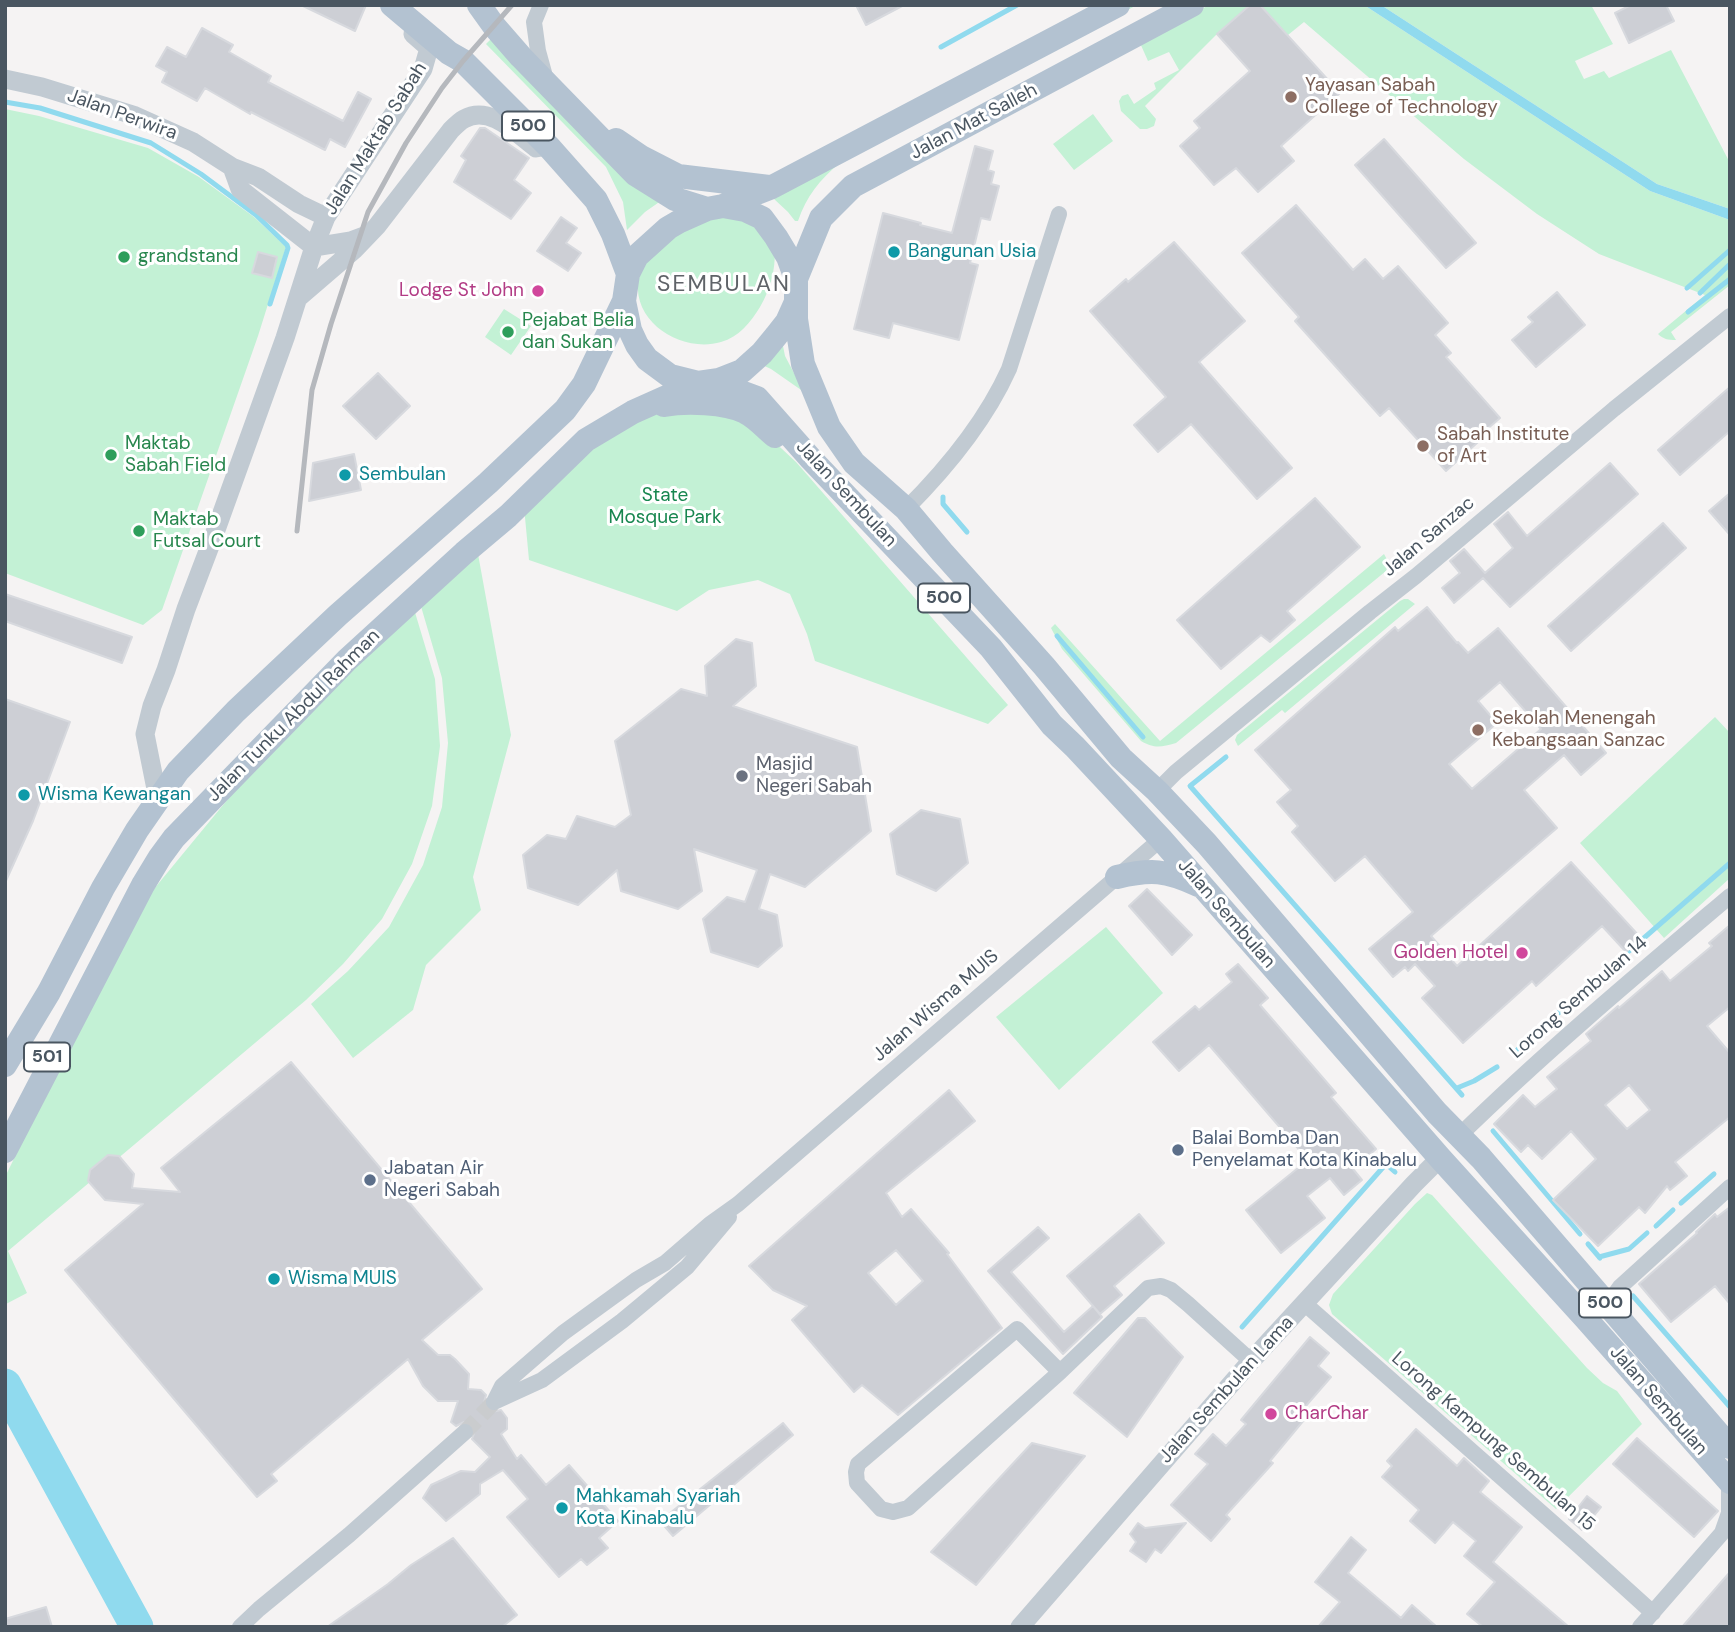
<!DOCTYPE html>
<html>
<head>
<meta charset="utf-8">
<style>
  body { margin:0 }
  #map { position:relative; width:1735px; height:1632px; overflow:hidden; background:#f5f3f3; font-family:"DM Sans",sans-serif }
  canvas { display:block }
  .frame { position:absolute; inset:0; border:7px solid #4a5661; pointer-events:none }
</style>
</head>
<body>
<div id="map">
<canvas width="1735" height="1632"></canvas>
<div class="frame"></div>
</div>
<script>
const ctx = document.querySelector('canvas').getContext('2d');
ctx.lineJoin = 'round';
function fillPath(path, color) {
  ctx.fillStyle = color;
  ctx.fill(path, 'evenodd');
}
function trace(path, color, width, dash) {
  ctx.strokeStyle = color;
  ctx.lineWidth = width;
  ctx.lineCap = dash ? 'butt' : 'round';
  ctx.setLineDash(dash || []);
  ctx.stroke(path);
}
function label(font, color, halo, rows, align = 'center') {
  ctx.font = font + ' "DM Sans",sans-serif';
  ctx.lineWidth = 6;
  ctx.setLineDash([]);
  ctx.textBaseline = 'middle';
  ctx.strokeStyle = halo;
  ctx.fillStyle = color;
  for (const [text, x, y, turn = 0] of rows) {
    ctx.save();
    ctx.translate(x, y);
    ctx.rotate((+turn || 0) * Math.PI / 180);
    ctx.textAlign = isNaN(turn) ? turn : align;
    if (halo) ctx.strokeText(text, 0, 0);
    ctx.fillText(text, 0, 0);
    ctx.restore();
  }
}
const green = new Path2D(`
  M 1118,5 L 1137,5 L 840,163 C 820,179 806,197 798,221 L 795,221 L 788,212 L 774,199 Z
  M 1209,5 L 1250,5 L 1217,34 L 1145,106 L 1156,119 L 1154,126 L 1147,129 L 1140,129 L 1121,111 L 1119,101 L 1122,96 L 1128,94 L 1134,104 L 1156,89 L 1154,83 L 1179,70 L 1169,52 L 1148,61 L 1140,43 Z
  M 1260,5 L 1364,5 L 1650,191 L 1730,220 L 1730,285 L 1671,332 L 1676,340 C 1668,340 1663,339 1658,334 L 1705,295 L 1599,254 L 1537,214 L 1464,159 L 1304,22 L 1288,35 Z
  M 1381,5 L 1591,5 L 1613,44 L 1575,61 L 1584,79 L 1604,71 L 1609,78 L 1671,50 L 1730,163 L 1730,209 L 1657,184 Z
  M 494,36 L 665,198 L 645,212 L 627,230 L 623,202 L 606,167 L 486,44 Z
  M 5,109 L 39,116 L 148,148 L 199,177 L 254,217 L 286,247 L 258,336 L 162,610 L 143,625 L 5,573 Z
  M 1093,114 L 1113,141 L 1074,170 L 1053,144 Z
  M 742,213 L 775,250 C 775,271 771,288 760,307 C 751,322 739,337 721,342 C 684,353 634,325 638,282 C 639,276 643,269 646,263 C 652,251 656,239 665,230 Z
  M 504,309 L 531,326 L 511,355 L 485,337 Z
  M 780,331 L 785,356 L 804,392 L 771,369 L 747,358 Z
  M 692,400 L 738,408 L 796,462 L 1008,705 L 988,724 L 815,661 L 807,634 L 790,594 L 758,580 L 709,590 L 677,611 L 529,560 L 523,496 L 607,426 Z
  M 478,554 L 511,735 L 473,877 L 481,910 L 426,965 L 413,1010 L 353,1058 L 311,1004 L 348,971 L 389,927 L 423,865 L 442,807 L 448,743 L 442,678 L 420,603 Z
  M 1384,554 L 1389,563 L 1386,571 L 1176,743 C 1161,747 1155,749 1141,741 L 1062,649 L 1051,628 L 1055,624 L 1160,741 Z
  M 1404,599 L 1408,599 L 1415,604 L 1285,713 L 1282,710 L 1238,746 L 1235,740 L 1237,735 L 1400,601 Z
  M 414,609 L 435,679 L 440,746 L 432,806 L 412,864 L 382,919 L 343,964 L 306,1000 L 8,1251 L 27,1293 L 6,1304 L 5,1177 L 135,912 L 270,748 Z
  M 1715,717 L 1730,733 L 1730,878 L 1664,938 L 1580,843 Z
  M 1106,927 L 1163,993 L 1059,1090 L 996,1017 Z
  M 1427,1193 L 1432,1195 L 1587,1368 L 1603,1383 L 1617,1391 L 1642,1424 L 1556,1509 L 1332,1314 L 1329,1305 L 1333,1294 L 1415,1204 Z`);
const water = new Path2D(`
  M 1364,5 L 1381,5 L 1657,184 L 1730,209 L 1730,220 L 1650,191 Z`);
const stream = new Path2D(`
  M 941,47 L 1017,5
  M 5,102 L 40,108 L 151,143 L 201,174 L 256,215 L 287,245 L 288,248 L 270,304
  M 1687,288 L 1730,250
  M 1700,293 L 1730,264
  M 1688,312 L 1730,279
  M 943,497 L 943,504 L 967,532
  M 1057,636 L 1143,737
  M 1226,757 L 1190,786 L 1462,1095
  M 1629,951 L 1730,863
  M 1549,1021 L 1616,963
  M 1515,1052 L 1533,1035
  M 1457,1088 L 1474,1081 L 1497,1067
  M 1493,1131 L 1580,1234
  M 1681,1203 L 1714,1174
  M 1656,1226 L 1673,1210
  M 1588,1244 L 1600,1258
  M 1599,1257 L 1629,1249 L 1647,1233
  M 1633,1296 L 1730,1407
  M 1242,1327 L 1386,1164 L 1395,1172`);
const river = new Path2D(`
  M 5,1385 L 137,1627`);
const building = new Path2D(`
  M 301,5 L 366,5 L 355,31 Z
  M 856,5 L 904,5 L 866,25 Z
  M 1250,5 L 1260,5 L 1340,93 L 1281,146 L 1294,161 L 1258,192 L 1236,168 L 1214,185 L 1180,146 L 1200,128 L 1194,121 L 1250,71 L 1217,34 Z
  M 1631,5 L 1666,5 L 1674,21 L 1629,43 L 1615,13 Z
  M 202,28 L 233,45 L 229,52 L 271,76 L 268,82 L 343,121 L 358,92 L 371,99 L 345,147 L 330,139 L 325,150 L 251,112 L 250,114 L 205,88 L 197,101 L 162,82 L 167,72 L 156,66 L 167,47 L 186,57 Z
  M 480,128 L 485,128 L 529,158 L 514,180 L 531,193 L 511,219 L 454,182 L 466,160 L 461,156 Z
  M 1384,139 L 1476,243 L 1446,268 L 1355,165 Z
  M 975,146 L 993,151 L 988,170 L 994,172 L 991,184 L 999,186 L 990,220 L 981,218 L 970,263 L 978,265 L 959,340 L 893,323 L 889,338 L 854,329 L 883,213 L 921,223 L 920,225 L 952,233 Z
  M 1296,205 L 1353,270 L 1365,259 L 1383,279 L 1398,266 L 1448,323 L 1435,335 L 1451,353 L 1446,357 L 1500,418 L 1486,430 L 1488,433 L 1446,471 L 1389,408 L 1380,416 L 1295,321 L 1299,317 L 1242,253 Z
  M 561,217 L 577,228 L 566,243 L 581,253 L 568,271 L 537,251 Z
  M 1174,242 L 1245,321 L 1199,362 L 1292,468 L 1257,499 L 1191,424 L 1158,452 L 1134,425 L 1166,397 L 1090,311 L 1126,279 L 1128,282 Z
  M 258,252 L 277,257 L 272,278 L 252,273 Z
  M 1557,292 L 1585,325 L 1536,367 L 1512,340 L 1533,322 L 1528,317 Z
  M 378,373 L 410,406 L 376,439 L 343,406 Z
  M 1730,387 L 1730,431 L 1680,475 L 1658,450 Z
  M 354,454 L 361,490 L 309,501 L 313,463 Z
  M 1610,463 L 1638,494 L 1510,607 L 1483,578 L 1454,603 L 1442,588 L 1460,573 L 1450,561 L 1464,549 L 1485,573 L 1513,548 L 1494,524 L 1508,512 L 1527,536 Z
  M 1730,493 L 1730,535 L 1709,511 Z
  M 1315,498 L 1360,547 L 1287,611 L 1295,620 L 1270,642 L 1261,635 L 1221,669 L 1177,620 Z
  M 1663,523 L 1686,548 L 1571,651 L 1548,626 Z
  M 5,594 L 132,637 L 122,663 L 5,621 Z
  M 1427,607 L 1457,643 L 1458,642 L 1468,653 L 1498,628 L 1606,753 L 1581,775 L 1564,755 L 1524,790 L 1557,828 L 1431,936 L 1457,966 L 1571,862 L 1641,938 L 1626,952 L 1602,926 L 1536,986 L 1532,981 L 1463,1043 L 1422,998 L 1435,986 L 1415,964 L 1408,971 L 1405,967 L 1393,977 L 1369,949 L 1413,912 L 1365,856 L 1335,881 L 1292,832 L 1298,826 L 1277,802 L 1291,790 L 1255,750 L 1395,627 L 1398,631 ZM 1500,682 L 1541,729 L 1472,789 L 1449,764 L 1497,723 L 1478,701 Z
  M 736,639 L 752,643 L 756,686 L 733,706 L 857,747 L 871,831 L 805,887 L 770,874 L 759,909 L 777,915 L 782,946 L 758,967 L 711,952 L 703,919 L 727,897 L 745,902 L 757,870 L 694,849 L 702,891 L 678,909 L 621,891 L 617,870 L 578,905 L 528,888 L 523,855 L 547,835 L 566,839 L 577,816 L 615,827 L 631,815 L 615,741 L 681,689 L 707,696 L 705,666 Z
  M 5,699 L 70,722 L 33,821 L 5,883 Z
  M 921,810 L 960,819 L 968,863 L 936,891 L 897,874 L 890,834 Z
  M 1147,889 L 1192,935 L 1172,955 L 1129,906 Z
  M 1730,925 L 1730,1007 L 1707,1026 L 1730,1053 L 1730,1117 L 1675,1162 L 1687,1176 L 1670,1190 L 1667,1186 L 1645,1213 L 1639,1207 L 1598,1246 L 1553,1200 L 1596,1159 L 1571,1131 L 1542,1159 L 1528,1145 L 1521,1152 L 1494,1124 L 1523,1095 L 1535,1107 L 1557,1089 L 1547,1077 L 1591,1041 L 1586,1034 L 1618,1006 L 1619,1008 L 1662,971 L 1670,981 L 1712,946 L 1709,943 ZM 1629,1085 L 1650,1110 L 1627,1129 L 1605,1105 Z
  M 1238,964 L 1268,998 L 1260,1005 L 1336,1093 L 1331,1097 L 1376,1149 L 1353,1169 L 1362,1180 L 1344,1195 L 1330,1178 L 1307,1196 L 1325,1218 L 1281,1253 L 1246,1210 L 1308,1160 L 1209,1045 L 1179,1071 L 1153,1042 L 1195,1006 L 1199,1010 L 1232,982 L 1226,974 Z
  M 291,1062 L 482,1289 L 422,1340 L 438,1355 L 450,1355 L 455,1359 L 469,1374 L 468,1389 L 481,1390 L 486,1395 L 484,1402 L 486,1408 L 492,1412 L 501,1410 L 507,1418 L 507,1429 L 501,1434 L 517,1459 L 521,1455 L 546,1485 L 569,1465 L 618,1521 L 599,1538 L 608,1548 L 587,1565 L 581,1559 L 559,1577 L 507,1517 L 528,1499 L 503,1470 L 480,1484 L 480,1494 L 446,1521 L 423,1498 L 431,1485 L 461,1471 L 475,1472 L 490,1457 L 472,1439 L 475,1431 L 472,1425 L 464,1422 L 456,1426 L 451,1422 L 458,1401 L 438,1401 L 423,1386 L 408,1359 L 271,1474 L 277,1481 L 257,1497 L 65,1270 L 143,1204 L 105,1200 L 88,1181 L 90,1170 L 108,1155 L 119,1156 L 134,1174 L 132,1188 L 180,1192 L 161,1168 Z
  M 949,1090 L 975,1121 L 886,1193 L 902,1217 L 911,1209 L 949,1253 L 947,1254 L 1002,1328 L 898,1415 L 862,1385 L 854,1392 L 792,1320 L 807,1306 L 773,1290 L 749,1266 ZM 896,1250 L 923,1281 L 896,1305 L 868,1273 Z
  M 1730,1207 L 1730,1304 L 1715,1286 L 1671,1322 L 1639,1284 L 1697,1233 L 1696,1232 L 1715,1214 L 1717,1217 Z
  M 1139,1214 L 1164,1243 L 1114,1286 L 1122,1295 L 1100,1314 L 1067,1276 Z
  M 1038,1227 L 1049,1238 L 1011,1272 L 1064,1332 L 1093,1306 L 1102,1317 L 1063,1354 L 988,1271 Z
  M 1138,1318 L 1145,1318 L 1183,1357 L 1127,1437 L 1074,1393 Z
  M 1310,1337 L 1329,1353 L 1318,1366 L 1331,1377 L 1298,1415 L 1304,1420 L 1270,1461 L 1273,1463 L 1226,1515 L 1230,1519 L 1211,1541 L 1171,1505 L 1208,1464 L 1195,1454 L 1213,1434 L 1226,1446 L 1246,1424 L 1241,1420 Z
  M 783,1423 L 793,1435 L 673,1536 L 660,1521 Z
  M 1416,1429 L 1457,1466 L 1464,1458 L 1489,1481 L 1480,1492 L 1522,1527 L 1493,1562 L 1569,1627 L 1483,1627 L 1467,1614 L 1495,1582 L 1464,1556 L 1476,1541 L 1453,1522 L 1435,1543 L 1410,1521 L 1419,1510 L 1382,1477 L 1392,1466 L 1387,1461 Z
  M 1637,1438 L 1718,1511 L 1694,1537 L 1613,1464 Z
  M 1032,1443 L 1085,1456 L 976,1585 L 931,1552 Z
  M 1587,1496 L 1601,1507 L 1582,1530 L 1569,1519 Z
  M 1138,1523 L 1145,1528 L 1186,1523 L 1161,1553 L 1155,1549 L 1146,1562 L 1130,1551 L 1136,1542 L 1130,1534 Z
  M 1351,1537 L 1366,1550 L 1348,1573 L 1401,1618 L 1412,1605 L 1437,1627 L 1318,1627 L 1340,1602 L 1315,1582 Z
  M 453,1538 L 517,1615 L 502,1627 L 327,1627 L 388,1584 L 411,1565 Z
  M 1730,1572 L 1730,1627 L 1682,1627 Z
  M 46,1607 L 52,1627 L 5,1627 L 5,1619 Z`);
const minorTunnel = new Path2D(`
  M 465,1432 L 494,1402`);
const minor = new Path2D(`
  M 541,5 L 534,22 L 538,51 L 546,80
  M 906,509 C 945,470 986,420 1009,369 L 1059,214
  M 1157,791 L 1176,772 L 1370,612 L 1416,576 L 1614,409 L 1730,316
  M 1459,1136 C 1546,1051 1638,974 1730,896
  M 1304,1303 L 1578,1545 L 1653,1613
  M 1607,1305 L 1620,1287 L 1730,1187
  M 1060,1372 L 1017,1329 L 858,1464 L 856,1472 L 857,1483 L 881,1509 L 893,1512 L 908,1508 L 1060,1372 L 1148,1288 L 1161,1286 L 1171,1290 L 1188,1304 L 1251,1361
  M 494,1402 L 502,1386 L 563,1333 L 636,1280 L 665,1263 L 710,1224 L 738,1204 L 1161,839
  M 494,1402 L 542,1380 L 622,1321 L 687,1267 L 729,1217
  M 240,1627 L 259,1609 L 349,1535 L 465,1432
  M 1640,1627 L 1722,1533 L 1729,1513 L 1729,1481`);
const tertiary = new Path2D(`
  M 5,79 L 42,87 L 133,115 L 193,142 L 232,167 L 258,177 L 299,204 L 326,217
  M 232,167 L 240,189 L 314,247
  M 314,247 L 351,241 L 367,235
  M 298,298 L 355,249 L 377,226 L 451,130 C 455,126 460,121 464,119 C 490,104 517,134 536,148 L 542,147
  M 158,799 L 145,734 L 152,706 L 166,670 L 186,609 L 213,538 L 285,338 L 314,247 L 326,217 L 423,69 L 429,48 L 413,34
  M 1020,1627 L 1251,1361 L 1414,1184 L 1440,1158`);
const primary = new Path2D(`
  M 392,5 L 449,53 L 463,61 L 549,147 L 596,200 L 613,234 L 628,274
  M 479,5 L 494,26 L 521,57 L 635,174 L 675,199 L 707,209
  M 616,140 L 641,157 L 678,176 L 769,187
  M 723,206 L 772,187 L 1118,5
  M 796,279 L 821,218 L 853,186 L 1192,5
  M 796,302 L 787,322 L 776,336 L 762,353 L 742,371 L 719,380 L 698,383 L 670,376 L 647,359 L 637,345 L 630,330 L 624,301 L 628,274 L 637,256 L 668,228 L 680,221 L 707,209 L 723,206 L 745,210 L 762,218 L 776,237 L 788,257 L 796,279 L 796,319 L 803,364 L 829,427 L 854,463 L 906,509 L 942,552 L 1044,666 L 1121,758 L 1157,791 L 1207,844 L 1437,1113 L 1481,1158 L 1730,1447
  M 706,384 L 730,388 L 757,398 L 811,459 L 991,648 L 1052,725 L 1075,747 L 1161,839 L 1440,1158 L 1586,1319 L 1730,1482
  M 664,405 C 685,401 726,402 745,412 C 756,417 766,429 775,436
  M 1117,877 C 1151,869 1166,870 1198,885
  M 5,1065 L 49,992 L 103,888 L 137,830 L 178,771 L 236,711 L 338,615 L 488,483 L 565,410 L 584,384 L 624,301
  M 5,1151 L 143,885 L 160,857 L 174,838 L 347,660 L 464,553 L 508,516 L 586,440 L 633,412 L 698,383`);
const rail = new Path2D(`
  M 297,531 L 312,390 L 331,324 L 368,212 L 406,143 L 442,88 L 463,61 L 512,5`);
const markers = [
  [1291,97,7,"#8d6e63"],
  [894,252,7,"#0f9aa8"],
  [124,257,7,"#2e9e5b"],
  [538,291,7,"#d1479c"],
  [508,332,7,"#2e9e5b"],
  [1423,446,7,"#8d6e63"],
  [111,455,7,"#2e9e5b"],
  [345,475,7,"#0f9aa8"],
  [139,531,7,"#2e9e5b"],
  [1478,730,7,"#8d6e63"],
  [742,776,7,"#6b7280"],
  [24,795,7,"#0f9aa8"],
  [1522,953,7,"#d1479c"],
  [1178,1150,7,"#5c6f8a"],
  [370,1180,7,"#5c6f8a"],
  [274,1279,7,"#0f9aa8"],
  [1271,1414,7,"#d1479c"],
  [562,1508,7,"#0f9aa8"]
];
const shields = [
  [528,126,52],
  [944,598,52],
  [47,1057,46],
  [1605,1303,52]
];
const shieldNames = [
  ["500",528,126],
  ["500",944,598],
  ["501",47,1057],
  ["500",1605,1303]
];
const educationNames = [
  ["Yayasan Sabah",1305,86],
  ["College of Technology",1305,108],
  ["Sabah Institute",1437,435],
  ["of Art",1437,457],
  ["Sekolah Menengah",1492,719],
  ["Kebangsaan Sanzac",1492,741]
];
const streetNames = [
  ["Jalan Perwira",122,115,20],
  ["Jalan Mat Salleh",974,122,-28],
  ["Jalan Maktab Sabah",376,139,-58],
  ["Jalan Sembulan",846,494,47],
  ["Jalan Sanzac",1429,537,-40],
  ["Jalan Tunku Abdul Rahman",294,716,-45],
  ["Jalan Sembulan",1226,914,49],
  ["Lorong Sembulan 14",1579,998,-41],
  ["Jalan Wisma MUIS",936,1006,-41],
  ["Jalan Sembulan Lama",1227,1390,-48],
  ["Jalan Sembulan",1658,1401,49],
  ["Lorong Kampung Sembulan 15",1493,1442,41]
];
const cultureNames = [
  ["Bangunan Usia",908,252],
  ["Sembulan",359,475],
  ["Wisma Kewangan",38,795],
  ["Wisma MUIS",288,1279],
  ["Mahkamah Syariah",576,1497],
  ["Kota Kinabalu",576,1519]
];
const leisureNames = [
  ["grandstand",138,257],
  ["Pejabat Belia",522,321],
  ["dan Sukan",522,343],
  ["Maktab",125,444],
  ["Sabah Field",125,466],
  ["Maktab",153,520],
  ["Futsal Court",153,542]
];
const hotelNames = [
  ["Lodge St John",524,291],
  ["Golden Hotel",1508,953],
  ["CharChar",1285,1414,"left"]
];
const parkNames = [
  ["State",665,496],
  ["Mosque Park",665,518]
];
const worshipNames = [
  ["Masjid",756,765],
  ["Negeri Sabah",756,787]
];
const serviceNames = [
  ["Balai Bomba Dan",1192,1139],
  ["Penyelamat Kota Kinabalu",1192,1161],
  ["Jabatan Air",384,1169],
  ["Negeri Sabah",384,1191]
];
const quarterNames = [
  ["SEMBULAN",724,285]
];
fillPath(green, '#c3f1d5');
fillPath(water, '#90daee');
trace(stream, '#90daee', 5);
trace(river, '#90daee', 33);
fillPath(building, '#cdcfd5');
trace(building, '#d7d9de', 2);
trace(minorTunnel, '#caccce', 16, [16, 8]);
trace(minor, '#c1cad2', 16);
trace(tertiary, '#c1cad2', 19);
trace(primary, '#b3c2d1', 24);
trace(rail, '#b5b8bd', 5);
for (const [x, y, r, color] of markers) {
  const dot = new Path2D();
  dot.arc(x, y, r, 0, 2 * Math.PI);
  ctx.fillStyle = color;
  ctx.fill(dot);
  trace(dot, '#fff', 2.5);
}
for (const [x, y, w] of shields) {
  const box = new Path2D();
  box.roundRect(x - w / 2, y - 14.5, w, 29, 5);
  ctx.fillStyle = '#fff';
  ctx.fill(box);
  trace(box, '#4a5661', 2);
}
label('bold 18px', '#4a5661', null, shieldNames);
label('19px', '#785e54', '#fff', educationNames, 'left');
label('19px', '#4a5661', '#fff', streetNames);
label('19px', '#0d838f', '#fff', cultureNames, 'left');
label('19px', '#27864d', '#fff', leisureNames, 'left');
label('19px', '#b23c85', '#fff', hotelNames, 'right');
label('19px', '#17864f', '#fff', parkNames);
label('19px', '#5b616d', '#fff', worshipNames, 'left');
label('19px', '#4e5e75', '#fff', serviceNames, 'left');
ctx.letterSpacing = '2px';
label('23px', '#5f6368', '#fff', quarterNames);
ctx.letterSpacing = '0px';
</script>
</body>
</html>
